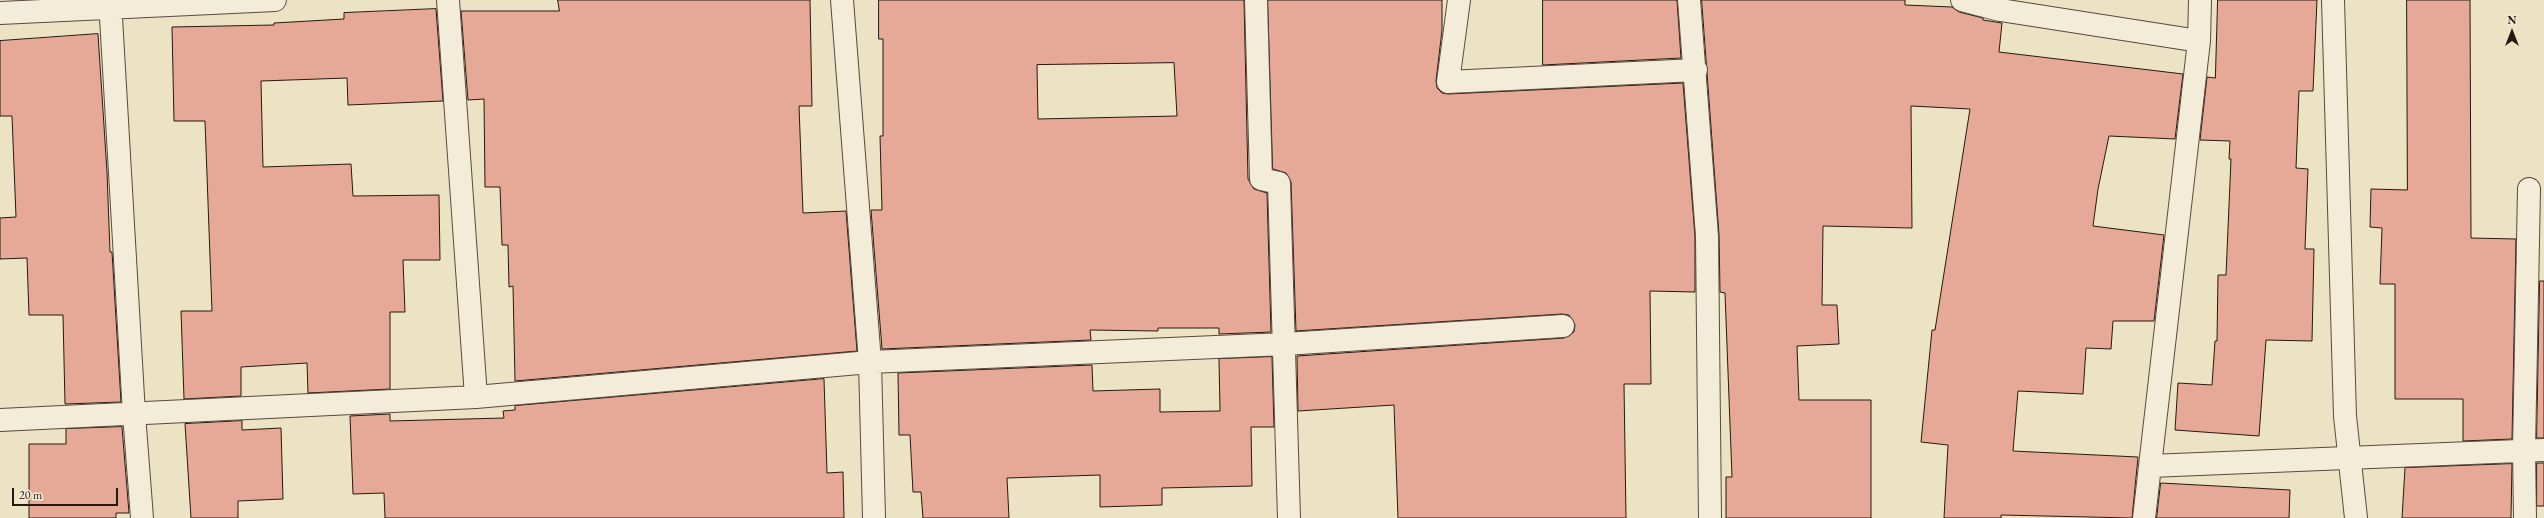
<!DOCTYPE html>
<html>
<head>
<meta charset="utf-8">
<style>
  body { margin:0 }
  #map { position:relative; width:2544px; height:518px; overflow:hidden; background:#ece2c4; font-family:"EB Garamond",serif }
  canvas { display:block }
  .north { position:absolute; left:2492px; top:12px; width:40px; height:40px; -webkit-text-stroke:3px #f3ecd9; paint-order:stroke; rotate:0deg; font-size:11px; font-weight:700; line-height:16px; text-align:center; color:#27180f }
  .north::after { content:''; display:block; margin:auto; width:14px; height:18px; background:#27180f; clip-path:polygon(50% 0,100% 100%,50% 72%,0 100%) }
  .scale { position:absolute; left:12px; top:488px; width:106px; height:18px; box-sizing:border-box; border:2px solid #27180f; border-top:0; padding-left:5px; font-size:12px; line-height:14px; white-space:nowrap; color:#27180f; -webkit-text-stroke:3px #f3ecd9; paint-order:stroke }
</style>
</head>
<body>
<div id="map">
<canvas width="2544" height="518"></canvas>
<div class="north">N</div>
<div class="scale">20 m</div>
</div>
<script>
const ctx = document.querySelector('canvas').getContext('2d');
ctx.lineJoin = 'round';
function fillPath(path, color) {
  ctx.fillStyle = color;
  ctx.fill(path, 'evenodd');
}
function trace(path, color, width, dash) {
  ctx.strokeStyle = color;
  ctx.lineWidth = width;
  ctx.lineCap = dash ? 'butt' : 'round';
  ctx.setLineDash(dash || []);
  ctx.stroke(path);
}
const building = new Path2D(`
  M 558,0 L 810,0 L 812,106 L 799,106 L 803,213 L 846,211 L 857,351 L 515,381 L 513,286 L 509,287 L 508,245 L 502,245 L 500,187 L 485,187 L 484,99 L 468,100 L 461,11 L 559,11 Z
  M 879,0 L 1244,0 L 1248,179 L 1254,189 L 1267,193 L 1271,332 L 1219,334 L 1219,328 L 1158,328 L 1158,331 L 1090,330 L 1091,340 L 882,349 L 871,210 L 882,210 L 880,136 L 883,136 L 883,39 L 879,39 ZM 1174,63 L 1177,116 L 1038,119 L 1037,65 Z
  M 1268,0 L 1442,0 L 1442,30 L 1436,81 L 1437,88 L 1442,93 L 1448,94 L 1683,83 L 1695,237 L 1695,292 L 1650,291 L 1651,384 L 1624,384 L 1626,518 L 1398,518 L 1394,405 L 1298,411 L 1297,356 L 1564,338 L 1574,332 L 1575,325 L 1569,315 L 1562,314 L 1296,331 L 1291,182 L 1286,173 L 1273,169 Z
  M 1543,0 L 1677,0 L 1681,58 L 1543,65 Z
  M 1702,0 L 1905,0 L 1905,5 L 1952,7 L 1959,12 L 1983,18 L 1983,20 L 2002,23 L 1999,52 L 2183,74 L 2175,139 L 2109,136 L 2098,189 L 2093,226 L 2164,235 L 2154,321 L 2113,321 L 2111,349 L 2086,348 L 2083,394 L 2018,391 L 2013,451 L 2138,457 L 2132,518 L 2001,515 L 2001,518 L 1944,518 L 1948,445 L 1921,442 L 1932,330 L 1935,330 L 1970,109 L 1911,106 L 1912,228 L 1823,226 L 1822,305 L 1837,305 L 1839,344 L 1797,346 L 1799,400 L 1871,400 L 1871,518 L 1726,518 L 1726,477 L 1732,477 L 1725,293 L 1720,292 L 1719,235 Z
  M 2218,0 L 2317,0 L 2313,91 L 2299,91 L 2296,168 L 2308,169 L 2305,249 L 2314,249 L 2312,341 L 2266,340 L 2259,436 L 2175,430 L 2178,383 L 2212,385 L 2215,341 L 2217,341 L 2218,275 L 2226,275 L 2231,159 L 2229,159 L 2230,141 L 2200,140 L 2207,77 L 2215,78 Z
  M 2407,0 L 2470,0 L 2471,238 L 2516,239 L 2512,439 L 2463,441 L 2463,399 L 2395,399 L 2395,284 L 2380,284 L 2382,228 L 2370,227 L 2371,189 L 2407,190 Z
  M 436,9 L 443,101 L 348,105 L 347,78 L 261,81 L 263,167 L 351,164 L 353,196 L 439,195 L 440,260 L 403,260 L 405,312 L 390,312 L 390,389 L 308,393 L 307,363 L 241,367 L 241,396 L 184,399 L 181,311 L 212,311 L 205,121 L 174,121 L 172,27 L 274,25 L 274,23 L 344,19 L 344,13 Z
  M 98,34 L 107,172 L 110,252 L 112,252 L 121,402 L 65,404 L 63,315 L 29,315 L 27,258 L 0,259 L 0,218 L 16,217 L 12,116 L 0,116 L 0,41 Z
  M 2540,281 L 2544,281 L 2544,438 L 2537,438 Z
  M 1272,357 L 1274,427 L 1251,427 L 1252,486 L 1162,488 L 1162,505 L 1100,507 L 1100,475 L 1007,478 L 1009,518 L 923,518 L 921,492 L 913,492 L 910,435 L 899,435 L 898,373 L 1092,365 L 1093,391 L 1160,389 L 1160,412 L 1220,411 L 1219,359 Z
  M 824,379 L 827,473 L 843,472 L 844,518 L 385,518 L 384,493 L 353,494 L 350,416 L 390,414 L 390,421 L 504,418 L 503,411 L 515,410 L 515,406 Z
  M 242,421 L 242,430 L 281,428 L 283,499 L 238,501 L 238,518 L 191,518 L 185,424 Z
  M 122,427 L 129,513 L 116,513 L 116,518 L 29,518 L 29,444 L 66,444 L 66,429 Z
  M 2537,463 L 2544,463 L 2544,506 L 2537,506 Z
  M 2512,464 L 2511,518 L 2402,518 L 2405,468 Z
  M 2161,483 L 2290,490 L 2289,518 L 2157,518 Z`);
const minor = new Path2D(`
  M 110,0 L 134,414 L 142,518
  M 448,0 L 476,397
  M 842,0 L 870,362 L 874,518
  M 1256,0 L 1261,179 L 1279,183 L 1289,518
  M 1459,0 L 1448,82 L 1696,70
  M 1689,0 L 1707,236 L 1710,518
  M 1962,0 L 2000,10 L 2199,41
  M 0,13 L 275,0
  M 0,420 L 476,397 L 870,362 L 1285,344 L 1563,326
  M 2150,466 L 2544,450
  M 2144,518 L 2199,41 L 2200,0
  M 2525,518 L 2524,449 L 2529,189`);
const tertiary = new Path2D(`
  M 2333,0 L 2345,416 L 2356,518`);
fillPath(building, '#e7a997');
trace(building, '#27180f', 1);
trace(minor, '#584a3c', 24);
trace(tertiary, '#584a3c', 24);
trace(minor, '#f3ecd9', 22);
trace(tertiary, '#f3ecd9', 22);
</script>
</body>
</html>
